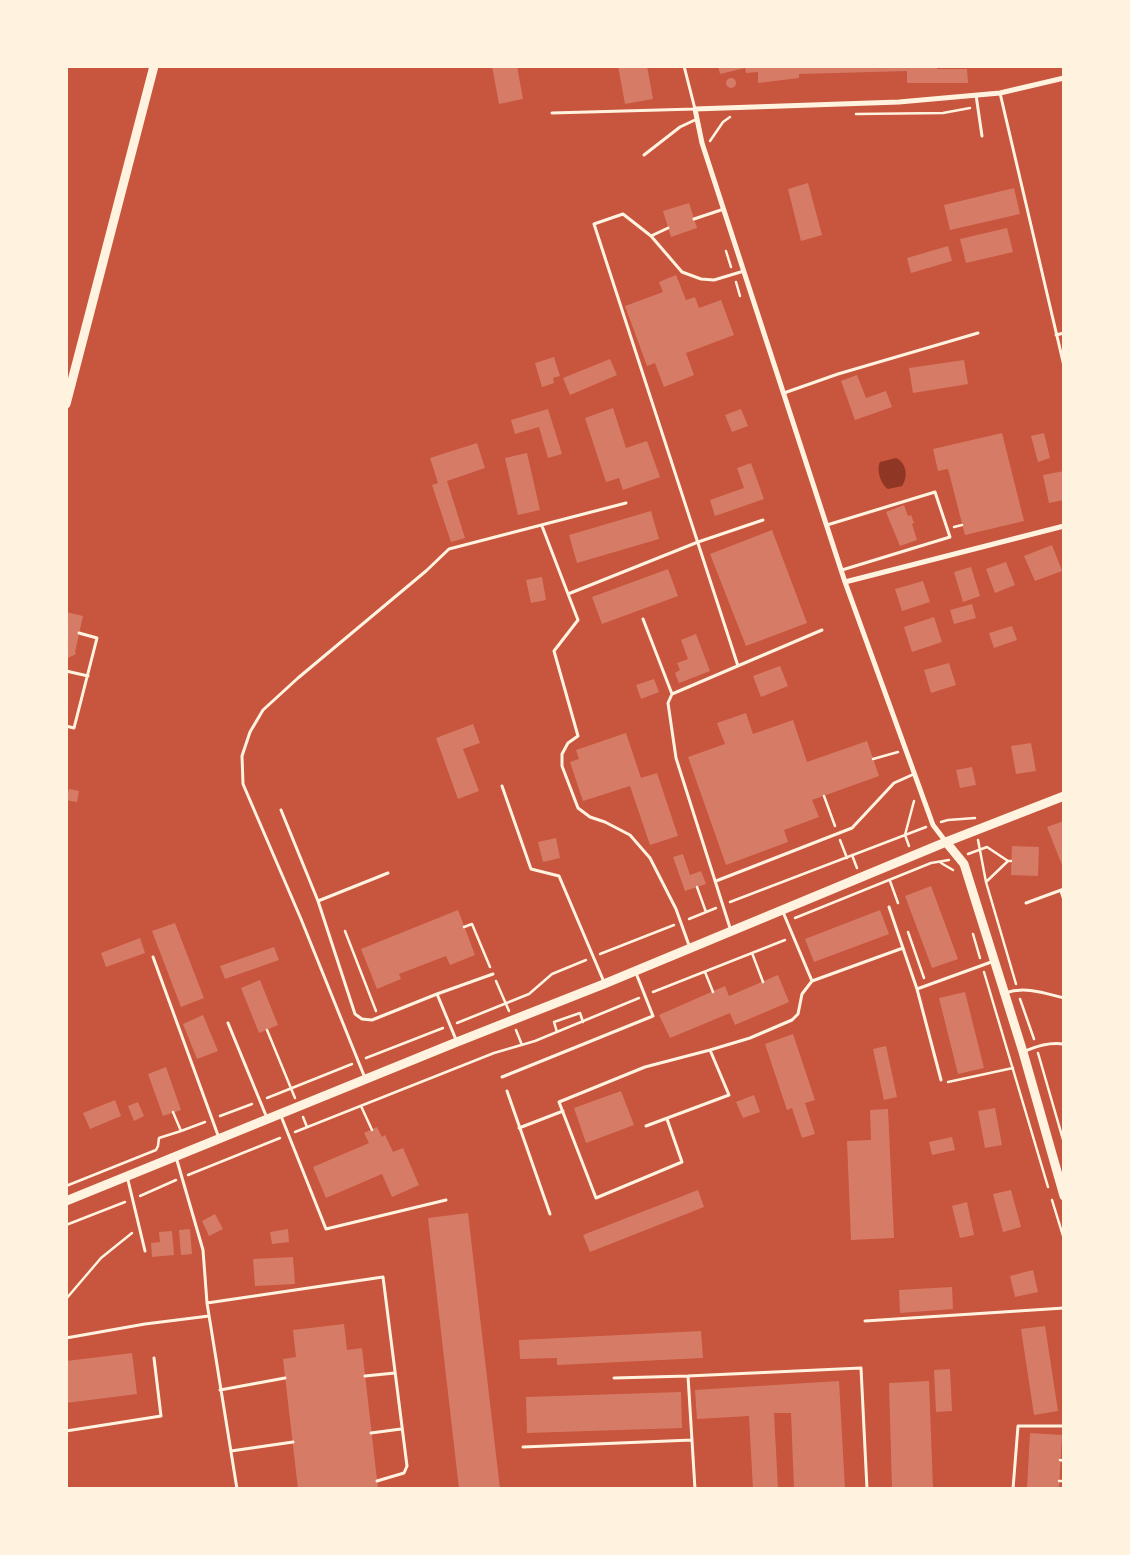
<!DOCTYPE html>
<html>
<head>
<meta charset="utf-8">
<style>
  body { margin:0 }
  #map { position:relative; width:1130px; height:1555px; overflow:hidden; background:#c8553d; font-family:Montserrat,sans-serif }
  canvas { display:block }
  .frame { position:absolute; inset:0; border:68px solid #fff3e0; pointer-events:none }
</style>
</head>
<body>
<div id="map">
<canvas width="1130" height="1555"></canvas>
<div class="frame"></div>
</div>
<script>
const ctx = document.querySelector('canvas').getContext('2d');
ctx.lineJoin = 'round';
function fillPath(path, color) {
  ctx.fillStyle = color;
  ctx.fill(path, 'evenodd');
}
function trace(path, color, width, dash) {
  ctx.strokeStyle = color;
  ctx.lineWidth = width;
  ctx.lineCap = dash ? 'butt' : 'round';
  ctx.setLineDash(dash || []);
  ctx.stroke(path);
}
const water = new Path2D(`
  M 896,458 C 907,463 908,477 902,486 L 888,489 C 881,485 876,470 880,462 Z`);
const building = new Path2D(`
  M 492,66 L 517,66 L 523,99 L 499,104 Z
  M 618,66 L 647,66 L 653,99 L 625,104 Z
  M 718,66 L 937,66 L 937,69 L 967,69 L 968,83 L 907,83 L 907,71 L 799,74 L 799,78 L 758,83 L 758,72 L 746,73 L 745,68 L 720,74 Z
  M726 83a5 5 0 1 1 10 0a5 5 0 1 1-10 0Z
  M 808,183 L 822,235 L 801,241 L 788,189 Z
  M 1014,188 L 1020,214 L 950,230 L 944,205 Z
  M 689,203 L 697,228 L 671,237 L 663,211 Z
  M 1007,228 L 1013,252 L 966,263 L 960,239 Z
  M 948,246 L 952,261 L 911,273 L 907,258 Z
  M 676,275 L 686,300 L 695,297 L 699,308 L 721,300 L 734,335 L 686,353 L 694,375 L 664,387 L 655,363 L 647,366 L 625,306 L 663,292 L 659,282 Z
  M 554,357 L 560,376 L 553,378 L 554,383 L 542,387 L 535,363 Z
  M 610,359 L 617,375 L 570,395 L 563,378 Z
  M 964,360 L 968,384 L 913,393 L 909,368 Z
  M 857,375 L 866,398 L 886,391 L 892,407 L 855,420 L 841,381 Z
  M 613,408 L 626,448 L 647,441 L 660,477 L 623,490 L 619,478 L 606,482 L 585,418 Z
  M 548,409 L 562,454 L 548,458 L 539,427 L 515,434 L 511,420 Z
  M 741,409 L 748,426 L 732,432 L 725,415 Z
  M 1002,433 L 1024,521 L 965,535 L 948,469 L 938,471 L 933,449 Z
  M 1044,433 L 1050,458 L 1038,462 L 1031,436 Z
  M 477,443 L 485,468 L 447,481 L 465,538 L 451,542 L 432,485 L 438,483 L 430,458 Z
  M 527,453 L 540,510 L 518,515 L 505,458 Z
  M 751,463 L 764,499 L 715,516 L 710,500 L 744,488 L 737,468 Z
  M 1064,471 L 1064,500 L 1049,503 L 1043,475 Z
  M 904,505 L 908,516 L 911,515 L 914,523 L 912,524 L 917,540 L 900,546 L 886,512 Z
  M 651,511 L 659,539 L 577,563 L 569,535 Z
  M 772,530 L 807,623 L 746,646 L 710,554 Z
  M 1052,545 L 1062,571 L 1035,581 L 1024,556 Z
  M 1006,562 L 1015,585 L 995,593 L 986,569 Z
  M 971,567 L 980,596 L 963,602 L 954,572 Z
  M 668,569 L 678,596 L 602,624 L 592,597 Z
  M 542,577 L 546,600 L 531,603 L 526,580 Z
  M 923,581 L 930,602 L 902,611 L 895,589 Z
  M 972,604 L 976,618 L 954,624 L 950,610 Z
  M 66,612 L 83,616 L 75,652 L 76,654 L 66,659 Z
  M 934,617 L 942,642 L 912,652 L 904,627 Z
  M 1012,626 L 1017,640 L 994,648 L 989,633 Z
  M 696,634 L 710,671 L 679,683 L 675,673 L 680,670 L 677,663 L 688,659 L 681,640 Z
  M 949,663 L 956,685 L 931,693 L 924,670 Z
  M 780,666 L 788,686 L 761,697 L 753,676 Z
  M 654,679 L 659,692 L 641,699 L 636,685 Z
  M 746,713 L 753,734 L 793,720 L 807,762 L 867,741 L 879,776 L 812,800 L 819,817 L 784,830 L 788,842 L 726,865 L 688,757 L 725,744 L 717,723 Z
  M 473,724 L 480,743 L 463,749 L 479,791 L 458,799 L 436,738 Z
  M 626,733 L 641,778 L 657,773 L 678,836 L 650,845 L 630,786 L 583,801 L 570,762 L 579,759 L 576,750 Z
  M 1031,743 L 1036,771 L 1016,774 L 1011,746 Z
  M 972,767 L 976,785 L 960,788 L 956,770 Z
  M 69,789 L 79,791 L 77,802 L 66,800 Z
  M 1064,821 L 1064,864 L 1062,865 L 1047,827 Z
  M 556,838 L 560,858 L 543,862 L 538,842 Z
  M 1012,846 L 1039,847 L 1038,876 L 1011,875 Z
  M 683,854 L 690,875 L 701,871 L 706,884 L 685,891 L 673,857 Z
  M 931,886 L 958,959 L 932,968 L 905,896 Z
  M 458,910 L 475,955 L 450,965 L 446,956 L 399,974 L 401,979 L 377,989 L 361,949 Z
  M 880,910 L 889,934 L 814,962 L 805,939 Z
  M 175,923 L 204,998 L 181,1007 L 152,931 Z
  M 140,938 L 145,953 L 106,967 L 101,953 Z
  M 274,947 L 279,960 L 225,979 L 220,966 Z
  M 778,975 L 789,1002 L 735,1025 L 730,1013 L 670,1038 L 659,1015 L 725,986 L 729,996 Z
  M 260,980 L 278,1025 L 259,1033 L 241,988 Z
  M 965,992 L 984,1068 L 958,1074 L 939,998 Z
  M 203,1015 L 218,1051 L 197,1059 L 183,1024 Z
  M 793,1034 L 815,1100 L 805,1103 L 815,1134 L 802,1138 L 792,1108 L 787,1110 L 765,1044 Z
  M 886,1046 L 897,1097 L 884,1100 L 873,1049 Z
  M 166,1067 L 181,1110 L 163,1116 L 148,1074 Z
  M 621,1091 L 634,1125 L 586,1143 L 574,1108 Z
  M 754,1095 L 760,1112 L 743,1118 L 736,1102 Z
  M 115,1100 L 121,1116 L 90,1129 L 83,1113 Z
  M 138,1102 L 144,1116 L 134,1121 L 128,1106 Z
  M 995,1108 L 1002,1145 L 985,1148 L 978,1111 Z
  M 888,1109 L 894,1238 L 851,1240 L 847,1141 L 871,1140 L 870,1110 Z
  M 377,1127 L 382,1137 L 385,1135 L 393,1152 L 403,1148 L 419,1185 L 392,1197 L 382,1174 L 326,1198 L 313,1167 L 369,1143 L 364,1133 Z
  M 952,1137 L 955,1150 L 932,1155 L 929,1142 Z
  M 698,1190 L 704,1207 L 590,1252 L 583,1235 Z
  M 1011,1190 L 1021,1227 L 1003,1232 L 993,1194 Z
  M 967,1202 L 974,1235 L 960,1238 L 952,1206 Z
  M 468,1213 L 483,1343 L 500,1489 L 459,1489 L 428,1218 Z
  M 215,1214 L 223,1229 L 209,1236 L 202,1221 Z
  M 190,1229 L 192,1254 L 181,1255 L 179,1230 Z
  M 288,1229 L 289,1242 L 272,1244 L 270,1232 Z
  M 172,1231 L 174,1255 L 152,1257 L 151,1243 L 160,1242 L 159,1232 Z
  M 293,1257 L 295,1284 L 255,1286 L 253,1259 Z
  M 1033,1270 L 1038,1292 L 1015,1297 L 1010,1276 Z
  M 952,1287 L 953,1309 L 900,1313 L 899,1290 Z
  M 344,1324 L 347,1350 L 362,1348 L 378,1489 L 298,1489 L 283,1359 L 296,1357 L 293,1330 Z
  M 1045,1326 L 1058,1411 L 1034,1415 L 1021,1329 Z
  M 701,1331 L 703,1358 L 557,1365 L 557,1358 L 520,1359 L 519,1340 Z
  M 132,1353 L 137,1394 L 66,1403 L 66,1361 Z
  M 950,1369 L 952,1411 L 936,1412 L 934,1370 Z
  M 839,1381 L 845,1489 L 794,1489 L 791,1413 L 774,1413 L 778,1489 L 753,1489 L 749,1416 L 697,1419 L 695,1390 Z
  M 929,1381 L 933,1489 L 892,1489 L 889,1383 Z
  M 681,1392 L 682,1428 L 527,1433 L 526,1397 Z
  M 1030,1433 L 1062,1435 L 1059,1489 L 1027,1489 Z`);
const path = new Path2D(`
  M 856,114 L 943,113 L 970,108
  M 710,141 L 723,122 L 730,117
  M 726,251 L 731,267
  M 736,282 L 740,296
  M 954,527 L 962,525
  M 873,759 L 898,752
  M 824,796 L 835,826
  M 941,822 L 948,820 L 975,818
  M 840,840 L 847,858
  M 978,840 L 986,882 L 1016,984
  M 909,846 L 905,835 L 914,801
  M 968,854 L 987,847 L 1008,861 L 1011,861
  M 852,855 L 857,868
  M 941,863 L 953,870
  M 890,881 L 898,903
  M 986,882 L 1008,861
  M 697,887 L 706,912
  M 730,902 L 926,827
  M 795,918 L 931,863 L 949,860
  M 689,919 L 716,908
  M 464,927 L 472,924 L 490,967
  M 345,931 L 376,1011
  M 908,932 L 924,978
  M 973,934 L 980,958
  M 752,953 L 763,982
  M 600,954 L 674,925
  M 705,972 L 713,992
  M 984,972 L 1048,1187
  M 496,981 L 509,1011
  M 653,992 L 785,940
  M 1020,999 L 1034,1039
  M 457,1023 L 529,994 L 552,974 L 586,960
  M 267,1030 L 295,1098
  M 516,1030 L 522,1045
  M 557,1032 L 554,1022 L 580,1013 L 583,1022
  M 1038,1053 L 1064,1143
  M 366,1058 L 443,1028
  M 948,1082 L 1013,1068
  M 267,1098 L 352,1064
  M 361,1106 L 372,1130
  M 173,1112 L 181,1131 L 205,1122
  M 220,1116 L 252,1104
  M 303,1117 L 307,1127
  M 295,1132 L 494,1053 L 535,1041 L 639,998
  M 188,1175 L 280,1138
  M 66,1186 L 156,1150 L 158,1146 L 159,1138 L 181,1131
  M 140,1196 L 176,1180
  M 1052,1200 L 1064,1239
  M 66,1225 L 125,1202
  M 66,1299 L 101,1258 L 132,1233
  M 1060,1460 L 1064,1461
  M 1059,1481 L 1064,1481`);
const service = new Path2D(`
  M 1000,93 L 1064,366
  M 976,95 L 982,136
  M 552,113 L 695,109 L 684,66
  M 644,155 L 680,127 L 697,119
  M 694,219 L 724,209
  M 668,228 L 651,236 L 623,214 L 594,224 L 738,666
  M 651,236 L 682,272 L 701,279 L 714,280 L 744,271
  M 1056,335 L 1064,333
  M 784,393 L 838,374 L 978,333
  M 827,525 L 935,492 L 950,537 L 842,570
  M 542,526 L 578,620 L 554,651 L 578,736 L 568,743 L 562,754 L 562,766 L 578,808 L 590,817 L 605,822 L 630,835 L 650,858 L 676,909 L 690,948
  M 568,594 L 698,542 L 763,520
  M 643,619 L 672,694
  M 66,671 L 88,676
  M 66,726 L 74,728 L 97,638 L 79,633
  M 502,786 L 531,869 L 559,876 L 604,982
  M 281,810 L 318,901 L 355,1014 L 362,1019 L 372,1020 L 437,994 L 457,1042
  M 716,881 L 852,828 L 894,783 L 914,774
  M 1061,891 L 1064,900
  M 318,901 L 388,873
  M 1026,903 L 1064,889
  M 889,907 L 903,948
  M 783,912 L 812,981 L 903,948 L 917,989 L 994,961
  M 731,931 L 676,758 L 668,703 L 672,694 L 822,630
  M 153,957 L 219,1138
  M 917,989 L 941,1080
  M 1005,993 C 1025,986 1044,993 1064,998
  M 437,994 L 493,974
  M 228,1023 L 267,1118
  M 710,1050 L 750,1038 L 792,1020 L 798,1014 L 802,994 L 812,981
  M 1023,1052 C 1037,1046 1049,1042 1064,1044
  M 502,1077 L 653,1016 L 636,973
  M 365,1078 L 301,919 L 243,784 L 242,756 L 250,732 L 263,710 L 298,678 L 426,571 L 449,549 L 626,503
  M 507,1091 L 550,1214
  M 281,1116 L 326,1229 L 446,1200
  M 646,1126 L 729,1095 L 710,1050 L 645,1067 L 559,1102 L 596,1198 L 682,1162 L 667,1119
  M 519,1128 L 563,1111
  M 176,1157 L 203,1250 L 207,1303 L 237,1489
  M 127,1176 L 145,1251
  M 207,1303 L 383,1277 L 407,1466 L 404,1473 L 377,1481
  M 865,1321 L 1064,1308
  M 66,1338 L 145,1324 L 209,1316
  M 365,1376 L 395,1373
  M 688,1376 L 861,1368 L 867,1489
  M 614,1378 L 688,1376 L 695,1489
  M 220,1390 L 285,1378
  M 66,1431 L 161,1416 L 154,1358
  M 371,1433 L 401,1429
  M 523,1447 L 692,1440
  M 231,1451 L 293,1442
  M 1013,1489 L 1018,1426 L 1064,1426`);
const minor = new Path2D(`
  M 845,582 L 1064,526
  M 946,842 L 933,825 L 845,582 L 702,143 L 695,109 L 899,102 L 1000,93 L 1064,78`);
const tertiary = new Path2D(`
  M 66,404 L 154,66`);
const secondary = new Path2D(`
  M 946,842 L 964,864 L 1023,1052 L 1064,1196
  M 66,1201 L 457,1042 L 604,984 L 946,842 L 1064,796`);
fillPath(water, '#8f3625');
fillPath(building, '#d67c66');
trace(path, '#fff3e0', 2.5);
trace(service, '#fff3e0', 3);
trace(minor, '#fff3e0', 5);
trace(tertiary, '#fff3e0', 9);
trace(secondary, '#fff3e0', 9);
</script>
</body>
</html>
